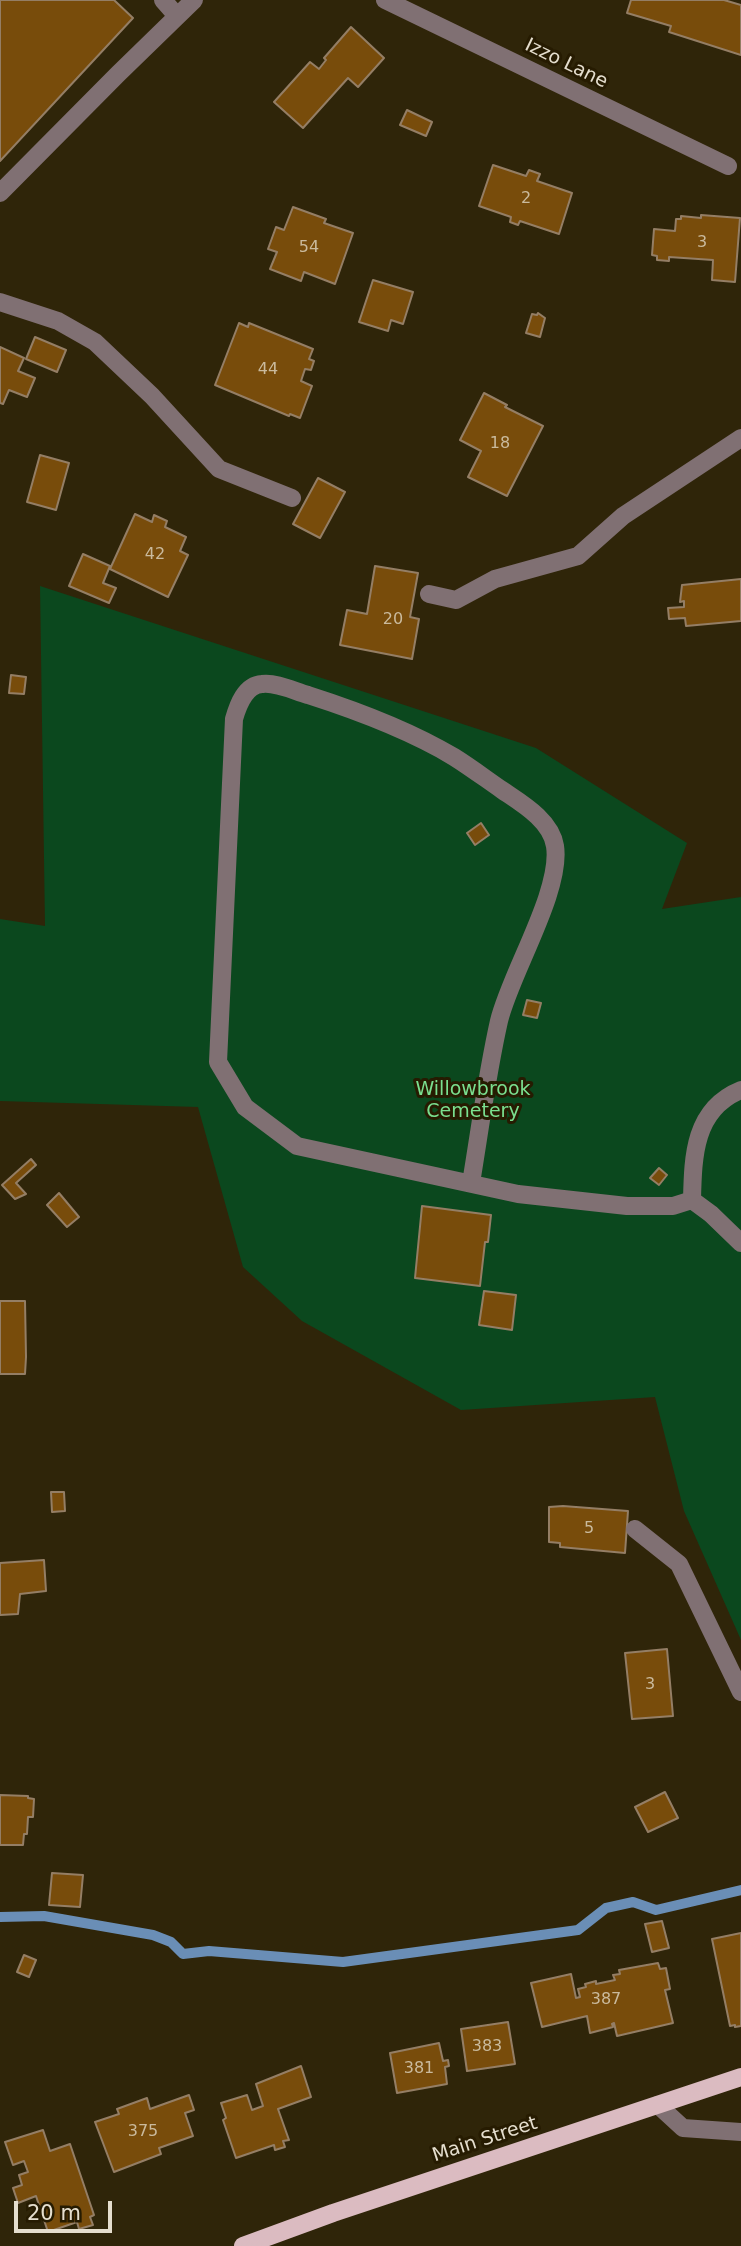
<!DOCTYPE html>
<html>
<head>
<meta charset="utf-8">
<style>
  body { margin:0 }
  #map { position:relative; width:741px; height:2246px; overflow:hidden; background:#2f2509; font-family:"DejaVu Sans",sans-serif }
  canvas { display:block }
  .scale { position:absolute; left:14px; top:2201px; width:98px; height:32px; box-sizing:border-box; border:4px solid #e5dece; border-top:0; padding-left:9px; font-size:21px; line-height:24px; white-space:nowrap; color:#e5dece; -webkit-text-stroke:5px #261b01; paint-order:stroke }
</style>
</head>
<body>
<div id="map">
<canvas width="741" height="2246"></canvas>
<div class="scale">20 m</div>
</div>
<script>
const ctx = document.querySelector('canvas').getContext('2d');
ctx.lineJoin = 'round';
function fillPath(path, color) {
  ctx.fillStyle = color;
  ctx.fill(path, 'evenodd');
}
function trace(path, color, width, dash) {
  ctx.strokeStyle = color;
  ctx.lineWidth = width;
  ctx.lineCap = dash ? 'butt' : 'round';
  ctx.setLineDash(dash || []);
  ctx.stroke(path);
}
function label(font, color, halo, rows, align = 'center') {
  ctx.font = font + ' "DejaVu Sans",sans-serif';
  ctx.lineWidth = 6;
  ctx.setLineDash([]);
  ctx.textBaseline = 'middle';
  ctx.strokeStyle = halo;
  ctx.fillStyle = color;
  for (const [text, x, y, turn = 0] of rows) {
    ctx.save();
    ctx.translate(x, y);
    ctx.rotate((+turn || 0) * Math.PI / 180);
    ctx.textAlign = isNaN(turn) ? turn : align;
    if (halo) ctx.strokeText(text, 0, 0);
    ctx.fillText(text, 0, 0);
    ctx.restore();
  }
}
const green = new Path2D(`
  M 40,586 L 536,748 L 687,843 L 662,909 L 741,897 L 741,1640 L 684,1511 L 655,1397 L 461,1410 L 302,1321 L 243,1267 L 198,1107 L 0,1101 L 0,919 L 45,926 Z`);
const stream = new Path2D(`
  M 0,1917 L 44,1916 L 153,1935 L 171,1942 L 183,1954 L 209,1951 L 343,1962 L 578,1930 L 606,1908 L 633,1902 L 656,1910 L 741,1890`);
const building = new Path2D(`
  M 0,0 L 114,0 L 133,18 L 0,161 Z
  M 631,0 L 724,0 L 741,5 L 741,55 L 669,32 L 671,26 L 627,13 Z
  M 351,27 L 384,58 L 358,87 L 348,78 L 303,128 L 274,102 L 310,62 L 319,69 L 326,60 L 324,58 Z
  M 407,110 L 432,122 L 426,136 L 400,125 Z
  M 493,165 L 526,176 L 529,170 L 540,174 L 537,181 L 572,193 L 559,234 L 520,221 L 518,225 L 510,222 L 511,217 L 479,206 Z
  M 293,207 L 326,219 L 324,223 L 353,233 L 335,284 L 304,272 L 301,281 L 270,269 L 277,252 L 268,249 L 276,227 L 284,230 Z
  M 701,215 L 740,218 L 735,282 L 712,280 L 713,260 L 669,257 L 669,261 L 657,260 L 657,256 L 652,255 L 654,229 L 675,231 L 676,219 L 681,219 L 681,216 L 701,218 Z
  M 373,280 L 413,292 L 403,324 L 391,320 L 388,331 L 359,322 Z
  M 538,313 L 545,318 L 540,337 L 526,333 L 532,314 L 537,315 Z
  M 239,323 L 248,327 L 249,323 L 313,349 L 309,359 L 314,361 L 311,370 L 305,369 L 301,381 L 312,386 L 300,418 L 290,414 L 289,416 L 215,385 Z
  M 35,337 L 66,350 L 57,372 L 26,359 Z
  M 0,347 L 24,358 L 18,371 L 35,378 L 27,397 L 9,390 L 3,404 L 0,403 Z
  M 484,393 L 507,405 L 505,407 L 543,426 L 507,496 L 468,477 L 481,451 L 460,440 Z
  M 40,455 L 69,463 L 56,510 L 27,502 Z
  M 318,478 L 345,492 L 320,538 L 293,524 Z
  M 135,514 L 152,522 L 154,515 L 167,521 L 165,527 L 186,537 L 180,551 L 188,555 L 168,597 L 110,569 Z
  M 83,554 L 110,566 L 103,583 L 116,588 L 109,603 L 69,586 Z
  M 375,566 L 418,573 L 410,617 L 419,619 L 412,659 L 340,645 L 347,610 L 367,614 Z
  M 741,579 L 741,621 L 686,626 L 685,618 L 669,619 L 668,608 L 684,607 L 684,601 L 680,602 L 682,585 Z
  M 11,675 L 26,677 L 24,694 L 9,693 Z
  M 481,823 L 489,835 L 475,845 L 467,833 Z
  M 527,1000 L 541,1003 L 537,1018 L 523,1015 Z
  M 31,1159 L 36,1165 L 16,1183 L 26,1194 L 15,1199 L 2,1185 Z
  M 659,1168 L 667,1175 L 659,1185 L 650,1178 Z
  M 59,1193 L 79,1217 L 67,1227 L 47,1205 Z
  M 422,1206 L 491,1215 L 488,1242 L 485,1242 L 480,1286 L 415,1278 Z
  M 484,1291 L 516,1295 L 512,1330 L 479,1325 Z
  M 0,1301 L 25,1301 L 26,1357 L 25,1374 L 0,1374 Z
  M 51,1492 L 64,1492 L 65,1511 L 52,1512 Z
  M 563,1506 L 628,1511 L 625,1553 L 560,1547 L 560,1543 L 549,1542 L 549,1507 Z
  M 44,1560 L 46,1591 L 20,1594 L 18,1614 L 0,1615 L 0,1563 Z
  M 667,1649 L 673,1716 L 632,1719 L 625,1653 Z
  M 665,1792 L 678,1818 L 648,1832 L 635,1807 Z
  M 0,1795 L 28,1796 L 28,1798 L 34,1799 L 33,1817 L 28,1817 L 27,1834 L 24,1834 L 23,1845 L 0,1845 Z
  M 52,1873 L 83,1875 L 80,1907 L 49,1905 Z
  M 662,1921 L 669,1948 L 652,1952 L 645,1924 Z
  M 741,1933 L 741,2026 L 735,2027 L 735,2025 L 730,2026 L 712,1939 Z
  M 24,1955 L 36,1960 L 29,1977 L 17,1972 Z
  M 658,1963 L 660,1969 L 666,1968 L 670,1989 L 665,1990 L 673,2023 L 617,2036 L 614,2023 L 612,2024 L 613,2027 L 590,2033 L 587,2016 L 542,2027 L 531,1983 L 571,1974 L 576,1998 L 580,1997 L 578,1989 L 586,1987 L 585,1984 L 596,1981 L 596,1984 L 615,1980 L 613,1975 L 620,1974 L 619,1970 Z
  M 508,2022 L 515,2064 L 467,2071 L 461,2029 Z
  M 439,2043 L 443,2061 L 448,2060 L 449,2066 L 445,2067 L 447,2084 L 397,2093 L 390,2053 Z
  M 301,2066 L 311,2097 L 278,2109 L 289,2140 L 283,2141 L 285,2147 L 275,2150 L 274,2145 L 236,2158 L 223,2120 L 226,2118 L 221,2103 L 247,2095 L 252,2110 L 263,2106 L 256,2084 Z
  M 189,2095 L 194,2110 L 185,2113 L 193,2136 L 159,2148 L 161,2154 L 114,2172 L 95,2122 L 119,2114 L 117,2109 L 147,2098 L 150,2109 Z
  M 43,2130 L 50,2151 L 70,2144 L 94,2215 L 90,2217 L 93,2225 L 79,2229 L 77,2222 L 48,2232 L 36,2196 L 18,2203 L 13,2188 L 22,2185 L 19,2175 L 28,2172 L 24,2161 L 13,2165 L 5,2142 Z`);
const minor = new Path2D(`
  M 163,0 L 177,16
  M 385,0 L 728,166
  M 0,193 L 118,74 L 194,0
  M 0,302 L 58,321 L 95,342 L 152,396 L 219,469 L 292,498
  M 429,594 L 456,600 L 495,579 L 578,556 L 623,516 L 741,438
  M 741,1090 C 694,1109 693,1156 692,1200 L 711,1214 L 741,1243
  M 471,1183 C 480,1129 487,1074 499,1021 C 510,974 562,891 555,846 C 551,820 521,803 502,790 C 486,779 470,767 454,757 C 409,730 358,711 308,695 C 294,691 276,682 262,684 C 245,685 238,705 234,719 L 218,1062 L 245,1107 L 297,1146 L 518,1194 L 627,1206 L 673,1206 L 692,1200
  M 635,1529 L 679,1564 L 741,1692
  M 658,2105 L 683,2128 L 741,2132`);
const major = new Path2D(`
  M 243,2246 L 333,2213 L 741,2077`);
const numberNames = [
  ["2",526,199],
  ["3",702,243],
  ["54",309,248],
  ["44",268,370],
  ["18",500,444],
  ["42",155,555],
  ["20",393,620],
  ["5",589,1529],
  ["3",650,1685],
  ["387",606,2000],
  ["383",487,2047],
  ["381",419,2069],
  ["375",143,2132]
];
const streetNames = [
  ["Izzo Lane",566,64,26],
  ["Main Street",485,2140,-18]
];
const parkNames = [
  ["Willowbrook",473,1090],
  ["Cemetery",473,1112]
];
fillPath(green, '#0b481e');
trace(stream, '#6a8eb6', 10);
fillPath(building, '#784c0b');
trace(building, '#947e65', 2);
trace(minor, '#807073', 18);
trace(major, '#dbbbc1', 18);
label('16px', '#caba9d', null, numberNames);
label('19px', '#e5dece', '#261b01', streetNames);
label('19px', '#7adf8f', '#261b01', parkNames);
</script>
</body>
</html>
